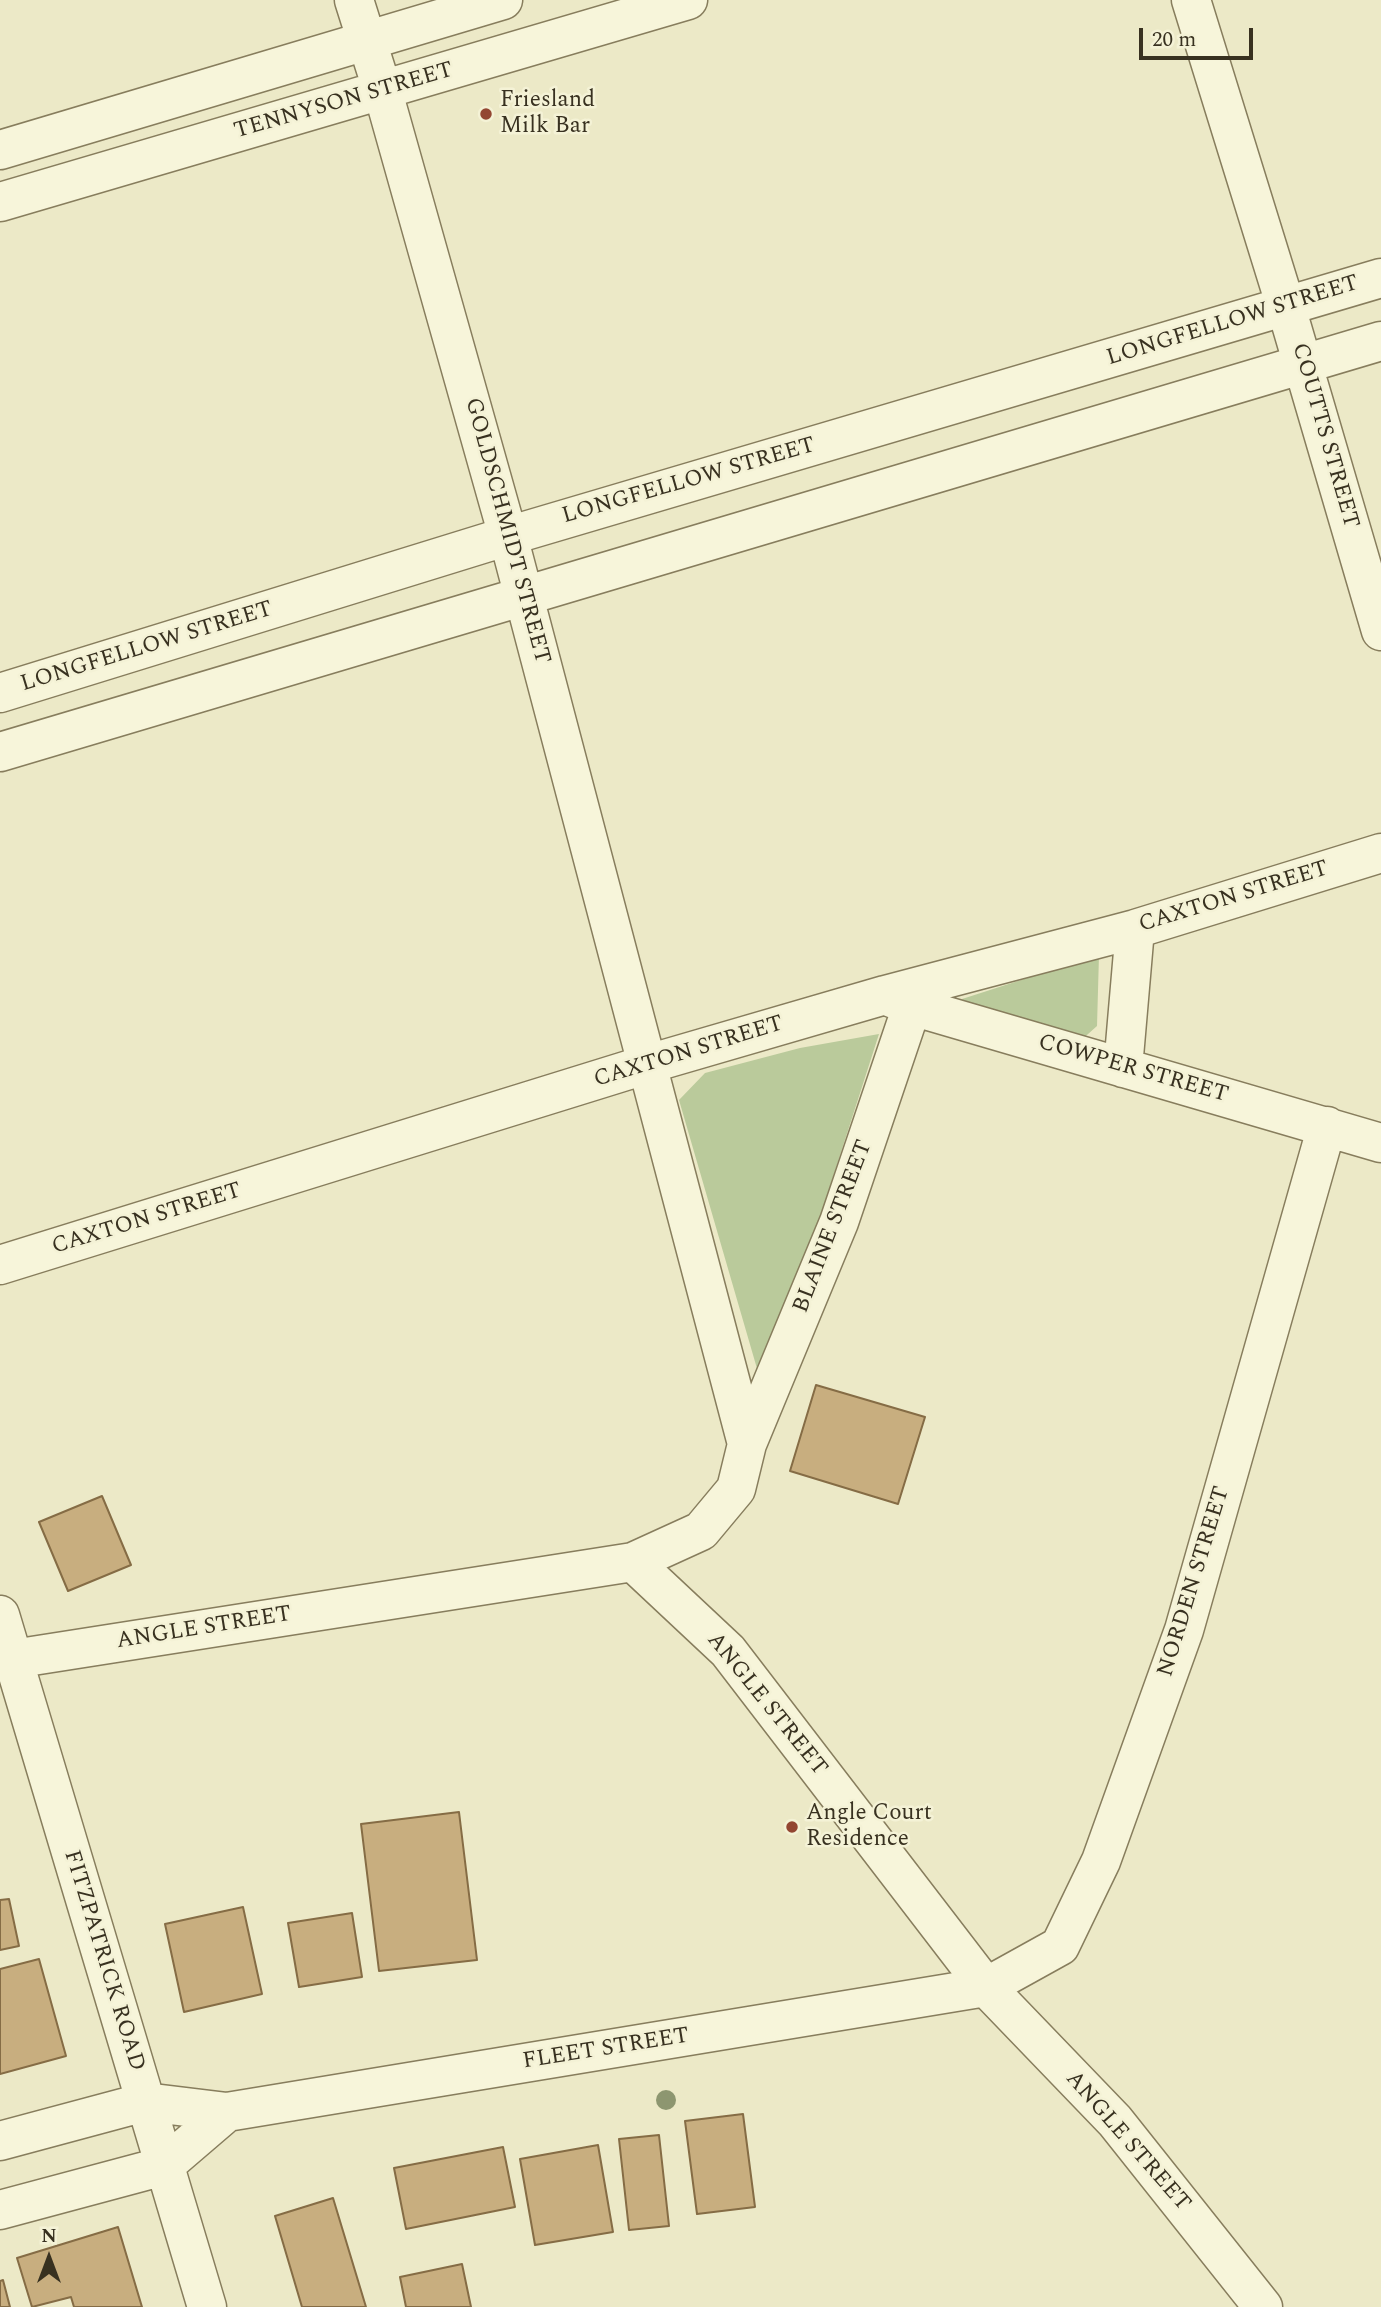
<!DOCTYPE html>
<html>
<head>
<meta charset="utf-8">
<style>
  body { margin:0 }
  #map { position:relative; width:1381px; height:2307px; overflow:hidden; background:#ece9c7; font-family:Spectral,serif }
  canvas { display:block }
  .north { position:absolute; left:14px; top:2223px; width:70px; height:70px; -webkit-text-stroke:5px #f4f2d6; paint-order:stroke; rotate:0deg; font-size:19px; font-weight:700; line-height:28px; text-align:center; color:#383120 }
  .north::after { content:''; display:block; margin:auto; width:24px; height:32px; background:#383120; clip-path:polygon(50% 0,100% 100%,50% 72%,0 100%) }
  .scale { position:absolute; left:1139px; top:28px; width:114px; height:32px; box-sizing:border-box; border:4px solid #383120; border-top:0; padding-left:9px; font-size:21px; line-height:24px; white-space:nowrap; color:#383120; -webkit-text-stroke:5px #f4f2d6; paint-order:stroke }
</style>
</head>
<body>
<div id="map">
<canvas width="1381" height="2307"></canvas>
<div class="north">N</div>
<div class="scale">20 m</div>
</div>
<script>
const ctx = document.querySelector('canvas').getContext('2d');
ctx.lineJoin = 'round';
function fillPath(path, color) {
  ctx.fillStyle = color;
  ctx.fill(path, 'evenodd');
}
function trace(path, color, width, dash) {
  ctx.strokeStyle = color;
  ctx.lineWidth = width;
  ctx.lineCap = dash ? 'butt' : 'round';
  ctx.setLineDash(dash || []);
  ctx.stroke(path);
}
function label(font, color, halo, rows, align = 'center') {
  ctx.font = font + ' Spectral,serif';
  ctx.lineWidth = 5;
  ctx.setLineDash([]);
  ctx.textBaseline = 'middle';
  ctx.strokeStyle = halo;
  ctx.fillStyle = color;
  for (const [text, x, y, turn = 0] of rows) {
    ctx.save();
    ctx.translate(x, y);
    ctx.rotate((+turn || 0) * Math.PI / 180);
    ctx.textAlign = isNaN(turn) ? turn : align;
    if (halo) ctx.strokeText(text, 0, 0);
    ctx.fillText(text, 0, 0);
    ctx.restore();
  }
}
const green = new Path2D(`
  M 1099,955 L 1097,1026 L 1078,1043 L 968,1010 L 962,999 Z
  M 879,1034 L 768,1379 L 758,1372 L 679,1100 L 705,1073 L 800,1048 Z`);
const building = new Path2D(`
  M 816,1385 L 925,1417 L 898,1504 L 790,1471 Z
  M 102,1496 L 131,1565 L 68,1591 L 39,1522 Z
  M 459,1812 L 477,1960 L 379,1971 L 361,1824 Z
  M 9,1899 L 19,1946 L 0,1950 L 0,1900 Z
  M 243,1907 L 262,1994 L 184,2012 L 165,1924 Z
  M 352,1913 L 362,1977 L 299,1987 L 288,1923 Z
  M 39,1959 L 66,2056 L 0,2074 L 0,1969 Z
  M 743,2114 L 755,2207 L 697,2214 L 685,2121 Z
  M 659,2135 L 669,2226 L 629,2230 L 619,2139 Z
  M 598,2145 L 613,2232 L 535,2245 L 520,2159 Z
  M 503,2147 L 515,2207 L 406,2229 L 394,2168 Z
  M 333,2198 L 366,2307 L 302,2307 L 275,2216 Z
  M 118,2227 L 142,2307 L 74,2307 L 71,2297 L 32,2307 L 17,2258 Z
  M 462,2264 L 471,2307 L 406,2307 L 400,2277 Z
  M 3,2280 L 10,2307 L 0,2307 L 0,2281 Z`);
const minor = new Path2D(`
  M 354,0 L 383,92 L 508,536 L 747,1444
  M 1191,0 L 1286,307 L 1381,631
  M 0,150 L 503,0
  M 0,202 L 688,0
  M 0,693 L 508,536 L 1381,278
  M 0,752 L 1381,341
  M 887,996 L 912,1006 L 1381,1143
  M 1123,1068 L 1135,929
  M 0,1265 L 648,1064 L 885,995 L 1135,929 L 1381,853
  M 633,1562 L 701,1531 L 736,1489 L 747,1444 L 839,1222 L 912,1006
  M 0,1615 L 207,2307
  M 13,1659 L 633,1562 L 728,1651 L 986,1987 L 1115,2121 L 1263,2307
  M 0,2141 L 145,2102 L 227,2112 L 986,1987 L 1060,1946 L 1101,1861 L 1184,1630 L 1327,1126
  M 0,2210 L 164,2166 L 227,2112`);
const trees = [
  [666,2100]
];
const markers = [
  [486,114,7,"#934631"],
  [792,1827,7,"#934631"]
];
const poiNames = [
  ["Friesland",500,101],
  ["Milk Bar",500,127],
  ["Angle Court",806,1814],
  ["Residence",806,1840]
];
const streetNames = [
  ["TENNYSON STREET",344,102,-16],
  ["LONGFELLOW STREET",1233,322,-17],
  ["COUTTS STREET",1324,436,74],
  ["LONGFELLOW STREET",689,482,-16],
  ["GOLDSCHMIDT STREET",506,531,75],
  ["LONGFELLOW STREET",147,648,-17],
  ["CAXTON STREET",1234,898,-17],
  ["CAXTON STREET",689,1053,-17],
  ["COWPER STREET",1133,1070,16],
  ["CAXTON STREET",147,1220,-17],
  ["BLAINE STREET",834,1227,-69],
  ["NORDEN STREET",1195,1582,-73],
  ["ANGLE STREET",204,1629,-9],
  ["ANGLE STREET",766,1705,51],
  ["FITZPATRICK ROAD",103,1961,73],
  ["FLEET STREET",606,2050,-9],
  ["ANGLE STREET",1127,2142,49]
];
fillPath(green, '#baca9b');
fillPath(building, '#c8ae7f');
trace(building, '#856c45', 2);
trace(minor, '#877d5d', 41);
trace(minor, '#f7f5da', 38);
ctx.fillStyle = '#8d9670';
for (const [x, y] of trees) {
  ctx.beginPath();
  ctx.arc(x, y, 10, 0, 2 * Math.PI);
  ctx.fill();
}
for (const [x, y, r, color] of markers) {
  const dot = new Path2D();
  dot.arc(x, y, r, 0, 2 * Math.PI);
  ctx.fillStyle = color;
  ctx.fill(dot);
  trace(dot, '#f4f2d6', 2.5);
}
label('23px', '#383120', '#f4f2d6', poiNames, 'left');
label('23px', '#383120', '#f4f2d6', streetNames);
</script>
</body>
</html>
